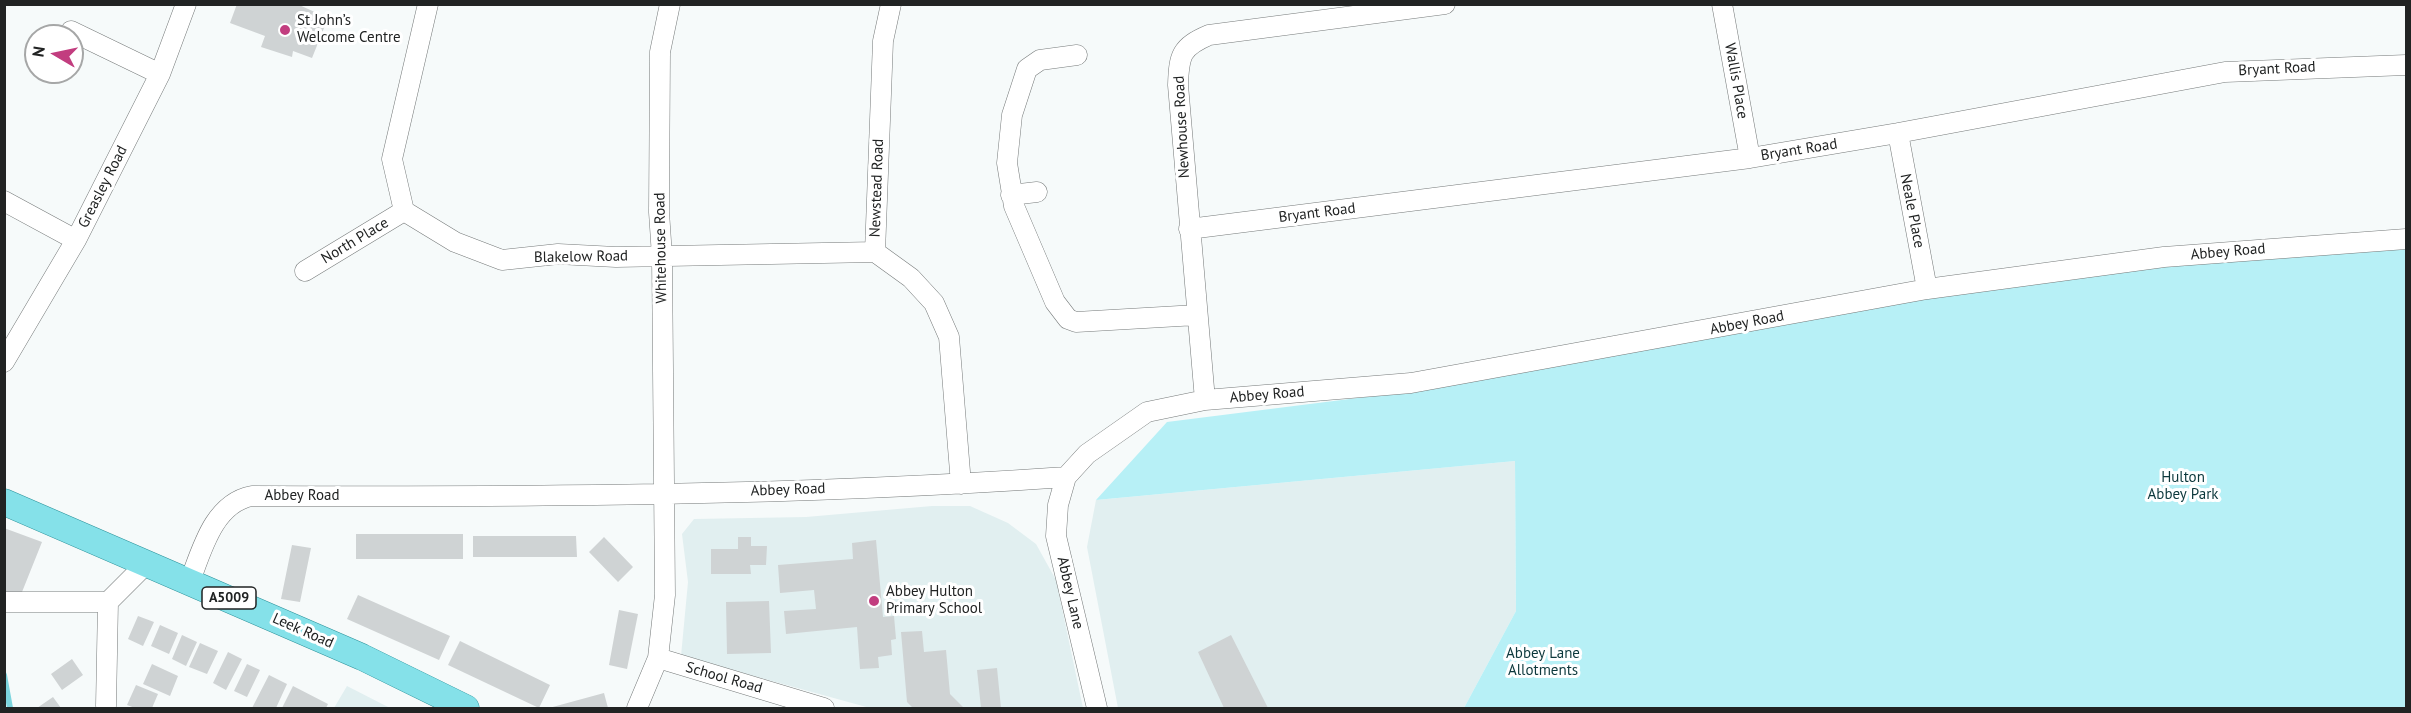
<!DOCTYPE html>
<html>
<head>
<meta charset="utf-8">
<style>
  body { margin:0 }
  #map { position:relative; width:2411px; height:713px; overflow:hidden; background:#f6fafa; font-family:"PT Sans",sans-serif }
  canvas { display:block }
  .frame { position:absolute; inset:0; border:6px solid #212323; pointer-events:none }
  .north { position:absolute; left:24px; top:24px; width:60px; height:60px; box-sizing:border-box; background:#fff; border:2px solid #a6a7a7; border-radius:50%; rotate:279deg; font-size:16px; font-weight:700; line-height:24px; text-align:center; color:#212323 }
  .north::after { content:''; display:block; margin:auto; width:21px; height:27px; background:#c23d7f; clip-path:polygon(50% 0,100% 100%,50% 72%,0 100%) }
</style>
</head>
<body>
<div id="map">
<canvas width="2411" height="713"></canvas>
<div class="frame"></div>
<div class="north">N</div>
</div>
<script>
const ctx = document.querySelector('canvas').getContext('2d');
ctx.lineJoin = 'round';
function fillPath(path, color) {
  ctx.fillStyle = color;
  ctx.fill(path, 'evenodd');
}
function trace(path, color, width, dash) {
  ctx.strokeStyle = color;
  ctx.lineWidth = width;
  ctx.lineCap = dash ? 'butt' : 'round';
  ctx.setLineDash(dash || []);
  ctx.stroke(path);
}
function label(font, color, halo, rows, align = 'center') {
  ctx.font = font + ' "PT Sans",sans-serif';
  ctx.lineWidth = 6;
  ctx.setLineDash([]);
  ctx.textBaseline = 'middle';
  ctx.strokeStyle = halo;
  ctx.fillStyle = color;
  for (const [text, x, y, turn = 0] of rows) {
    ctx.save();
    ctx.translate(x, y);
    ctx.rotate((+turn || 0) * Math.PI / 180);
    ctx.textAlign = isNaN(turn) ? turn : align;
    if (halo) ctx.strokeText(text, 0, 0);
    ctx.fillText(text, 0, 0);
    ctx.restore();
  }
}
const built = new Path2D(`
  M 1515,461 L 1516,611 L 1464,708 L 1118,708 L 1087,547 L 1096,500 Z
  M 932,506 L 970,506 L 1008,523 L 1036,544 L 1056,580 L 1083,708 L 870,708 L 681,656 L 688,582 L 682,534 L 694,519 L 806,517 Z
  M 347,686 L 390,708 L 334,708 Z`);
const green = new Path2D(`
  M 2406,247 L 2406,708 L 1464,708 L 1516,611 L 1515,461 L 1096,500 L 1167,422 L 1413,391 L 1928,296 L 2162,266 Z`);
const stream = new Path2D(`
  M 4,675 L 10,708`);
const building = new Path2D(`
  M 237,4 L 297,4 L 328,18 L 312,58 L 293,51 L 292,57 L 261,47 L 265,36 L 230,23 Z
  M 4,528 L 42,542 L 20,597 L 4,591 Z
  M 356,534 L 463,534 L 463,559 L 356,559 Z
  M 473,536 L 576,536 L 577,557 L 473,557 Z
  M 604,537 L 633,567 L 618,582 L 589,552 Z
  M 738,537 L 751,537 L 751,546 L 767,546 L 766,565 L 750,565 L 751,574 L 711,574 L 711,549 L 738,549 Z
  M 876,540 L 883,617 L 894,616 L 896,639 L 891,640 L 892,655 L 878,657 L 879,668 L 860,669 L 857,627 L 786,634 L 784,611 L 816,609 L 814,590 L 780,593 L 778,565 L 853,559 L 852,543 Z
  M 292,545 L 311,548 L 300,602 L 281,599 Z
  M 358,595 L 450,636 L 439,660 L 347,619 Z
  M 769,601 L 771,653 L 727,654 L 726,602 Z
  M 619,610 L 638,614 L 627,669 L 609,665 Z
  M 138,616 L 154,622 L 143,646 L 128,639 Z
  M 160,625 L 178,633 L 169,654 L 151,646 Z
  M 922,631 L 924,652 L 946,650 L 950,694 L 964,708 L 913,708 L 907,702 L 901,632 Z
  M 182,635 L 197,642 L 186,666 L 172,659 Z
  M 1231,635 L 1268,708 L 1224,708 L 1198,652 Z
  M 460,641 L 550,685 L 539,708 L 448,665 Z
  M 200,643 L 218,651 L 207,674 L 189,667 Z
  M 228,652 L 242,659 L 226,690 L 213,683 Z
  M 72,659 L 83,675 L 62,690 L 51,674 Z
  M 152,664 L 178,676 L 170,696 L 143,684 Z
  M 247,664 L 260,670 L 247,697 L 234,691 Z
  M 997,668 L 1001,708 L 981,708 L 977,670 Z
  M 269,675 L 287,684 L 276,708 L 252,708 Z
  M 136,685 L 158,694 L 152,708 L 135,708 L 127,705 Z
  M 293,686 L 328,704 L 326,708 L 282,708 Z
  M 604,693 L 608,708 L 549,708 Z
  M 53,697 L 61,708 L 37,708 Z`);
const minor = new Path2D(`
  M 428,4 L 392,159 L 404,211 L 455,242 L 502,260 L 558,254 L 616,257 L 875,252
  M 891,4 L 883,41 L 875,252 L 911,278 L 934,303 L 949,337 L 961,484
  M 1722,4 L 1750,158
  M 71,31 L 160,74
  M 1077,55 L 1040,60 L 1027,69 L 1012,115 L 1007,163 L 1014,206 L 1055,302 L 1068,319 L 1076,322 L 1197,315
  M 1898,133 L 1927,289
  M 1011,195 L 1037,192
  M 4,201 L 76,240
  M 1189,229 L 1750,158 L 1898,133 L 2225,72 L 2406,65
  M 305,271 L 404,211
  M 4,362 L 76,240 L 160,74 L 186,4
  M 1205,400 L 1178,85 C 1179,55 1181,47 1209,35 L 1445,4
  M 1066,477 L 1058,505 L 1056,536 L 1097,708
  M 190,581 C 202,549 214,503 252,496 C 523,497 795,496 1066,477 L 1087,454 L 1147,412 L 1205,400 L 1411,383 L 1927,289 L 2164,257 L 2406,239
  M 4,602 L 108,602
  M 658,658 L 824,708
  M 106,706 L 108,602 L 148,562
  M 637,708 L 658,658 L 665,595 L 662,256 L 659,212 L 660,52 L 670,4`);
const major = new Path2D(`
  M 4,502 L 362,657 L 466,708`);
const markers = [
  [285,30,6,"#c23d7f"],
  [874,601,6,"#c23d7f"]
];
const shields = [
  [229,598,54]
];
const shieldNames = [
  ["A5009",229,598]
];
const poiNames = [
  ["St John’s",297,21],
  ["Welcome Centre",297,38],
  ["Abbey Hulton",886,592],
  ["Primary School",886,609]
];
const streetNames = [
  ["Bryant Road",2277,69,-3],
  ["Wallis Place",1736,81,80],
  ["Newhouse Road",1182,127,-93],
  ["Bryant Road",1799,150,-9],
  ["Greasley Road",103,187,-63],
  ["Newstead Road",877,188,-88],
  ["Neale Place",1912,211,79],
  ["Bryant Road",1317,213,-7],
  ["North Place",355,241,-31],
  ["Whitehouse Road",661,248,-91],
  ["Abbey Road",2228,252,-5],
  ["Blakelow Road",581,257,-1],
  ["Abbey Road",1747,323,-11],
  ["Abbey Road",1267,395,-5],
  ["Abbey Road",788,490,-2],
  ["Abbey Road",302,496],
  ["Abbey Lane",1070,593,77],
  ["Leek Road",303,631,24],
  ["School Road",724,678,16]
];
const parkNames = [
  ["Hulton",2183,478],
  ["Abbey Park",2183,495],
  ["Abbey Lane",1543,654],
  ["Allotments",1543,671]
];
fillPath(built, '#e1eff0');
fillPath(green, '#b7f0f6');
trace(stream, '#7dd5de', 6);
fillPath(building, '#cfd3d4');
trace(minor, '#767a7a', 21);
trace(major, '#2d929a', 27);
trace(minor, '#fff', 20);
trace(major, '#85e1e9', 26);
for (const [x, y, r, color] of markers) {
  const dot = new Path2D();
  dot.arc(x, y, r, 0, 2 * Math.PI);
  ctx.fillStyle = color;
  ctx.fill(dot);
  trace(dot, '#fff', 2);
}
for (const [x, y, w] of shields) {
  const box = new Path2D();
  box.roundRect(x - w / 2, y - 11, w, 22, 4.5);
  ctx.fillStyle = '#fff';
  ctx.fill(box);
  trace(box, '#212323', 1.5);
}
label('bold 14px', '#212323', null, shieldNames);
label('15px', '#212323', '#fff', poiNames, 'left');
label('15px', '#212323', '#fff', streetNames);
label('15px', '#0c383c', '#fff', parkNames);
</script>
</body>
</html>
